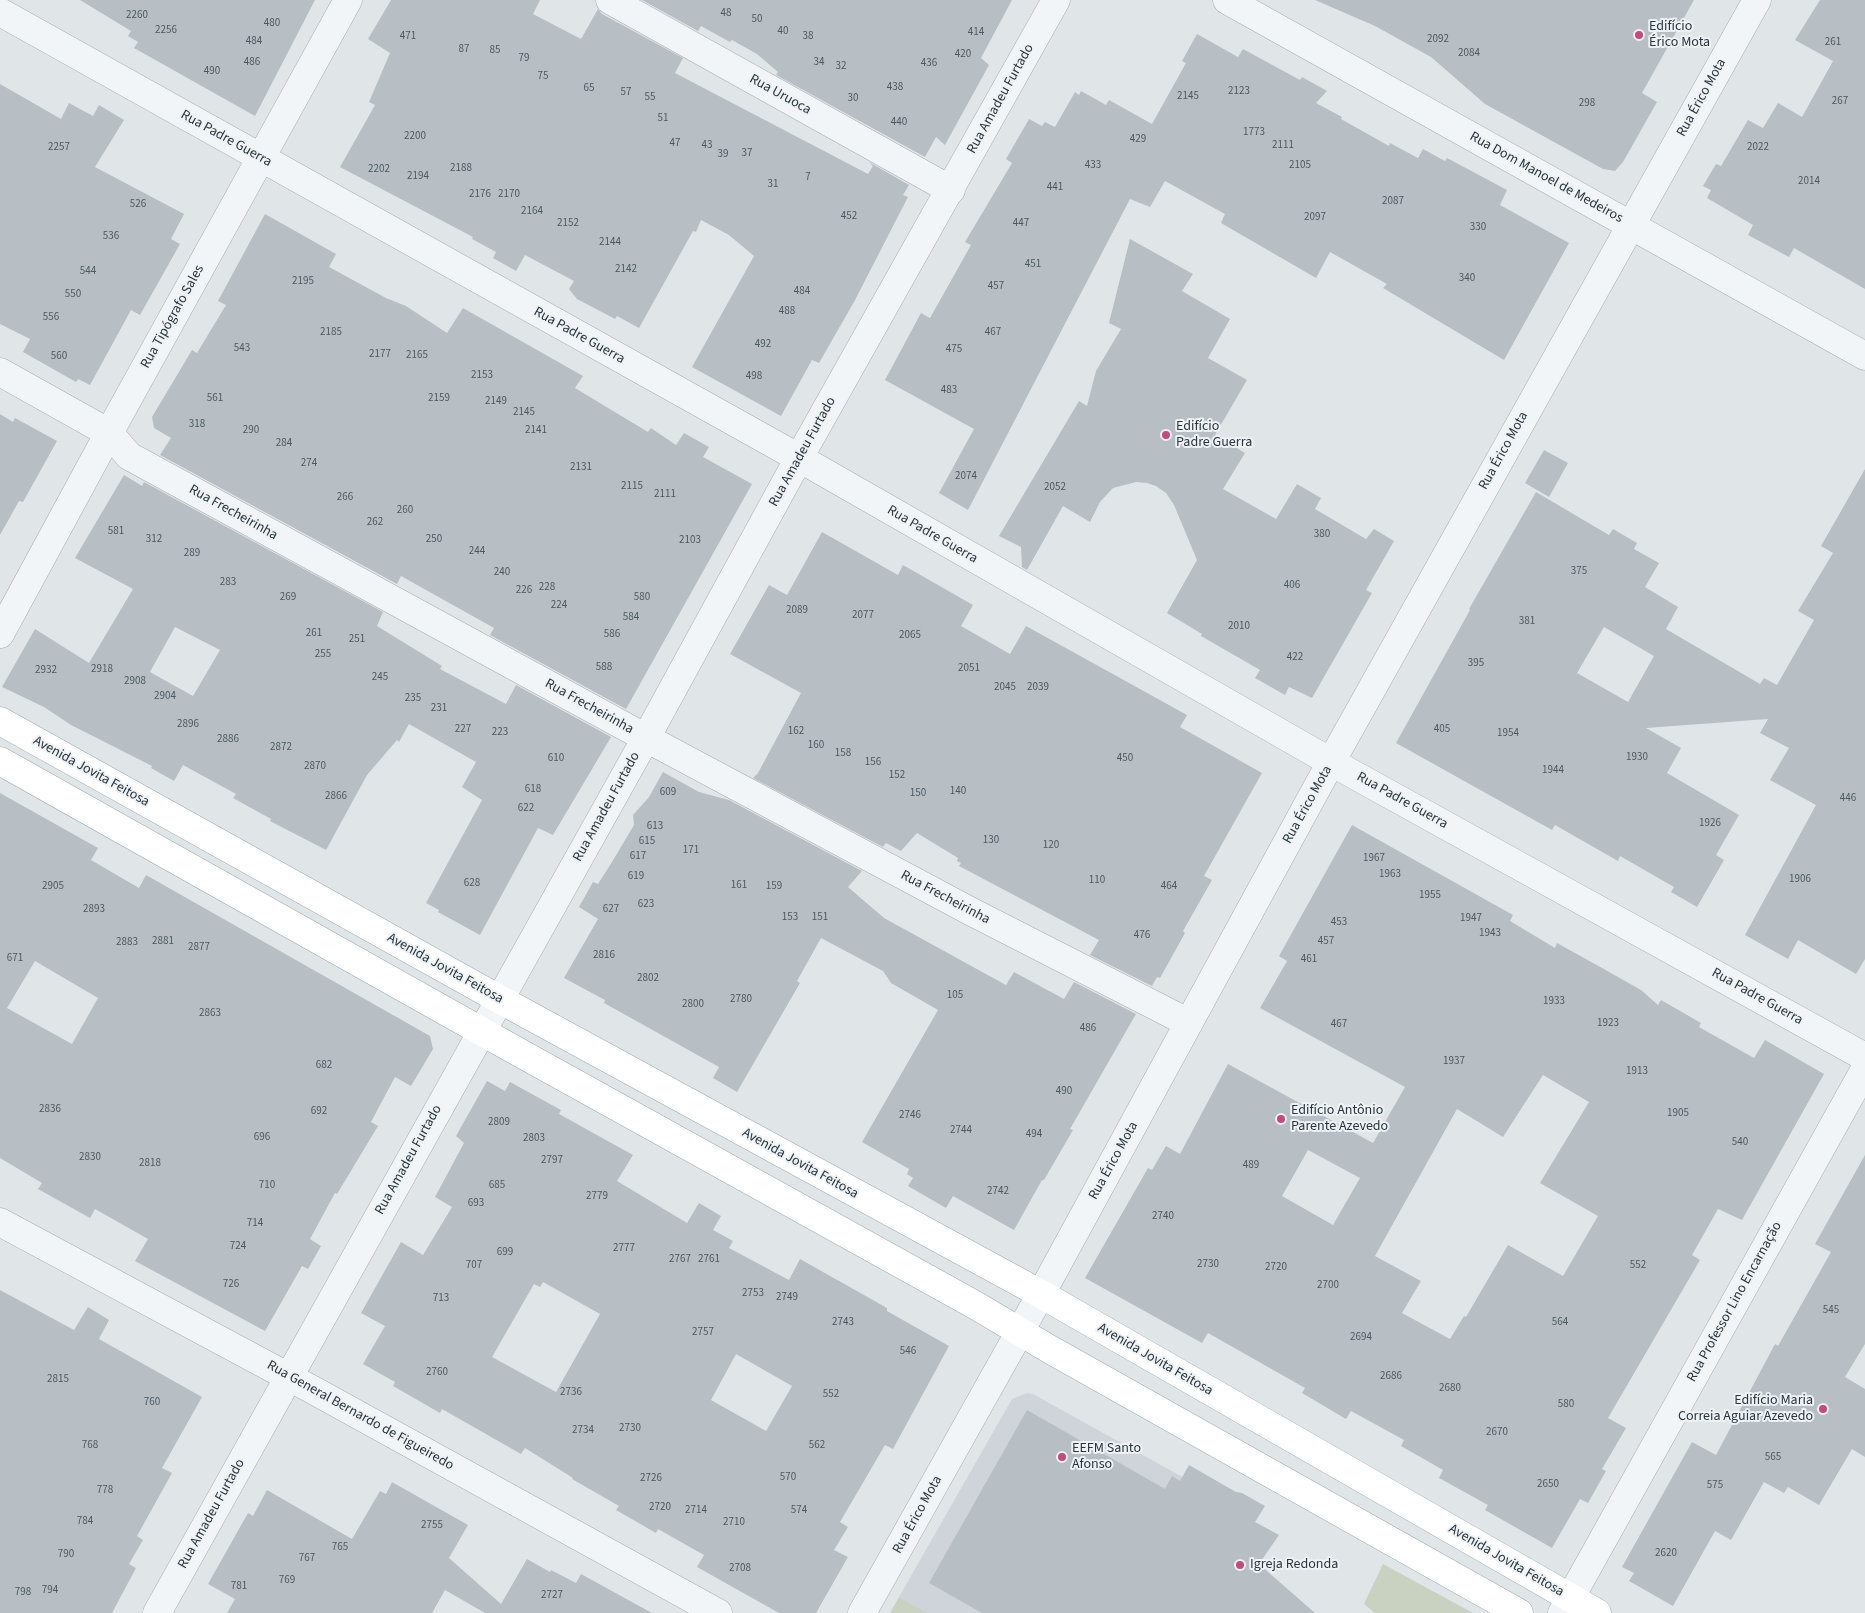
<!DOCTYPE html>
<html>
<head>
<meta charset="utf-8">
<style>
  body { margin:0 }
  canvas { display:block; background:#e0e5e8 }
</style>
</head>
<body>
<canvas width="1865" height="1613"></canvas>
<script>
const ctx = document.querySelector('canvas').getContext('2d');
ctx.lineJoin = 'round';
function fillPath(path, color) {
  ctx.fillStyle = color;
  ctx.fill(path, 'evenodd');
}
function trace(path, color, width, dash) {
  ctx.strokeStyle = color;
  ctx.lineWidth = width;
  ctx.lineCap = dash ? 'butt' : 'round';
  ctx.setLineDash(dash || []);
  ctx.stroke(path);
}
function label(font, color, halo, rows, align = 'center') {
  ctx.font = font + ' "Source Sans 3",sans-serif';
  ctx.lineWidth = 4;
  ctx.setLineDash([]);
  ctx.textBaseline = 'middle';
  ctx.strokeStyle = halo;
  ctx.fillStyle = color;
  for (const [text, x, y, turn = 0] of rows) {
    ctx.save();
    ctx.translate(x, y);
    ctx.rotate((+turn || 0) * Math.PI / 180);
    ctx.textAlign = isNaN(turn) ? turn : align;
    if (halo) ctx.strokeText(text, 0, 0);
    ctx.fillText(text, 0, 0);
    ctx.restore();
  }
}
const built = new Path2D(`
  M 1027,1393 L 1033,1394 L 1251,1515 L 1192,1613 L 928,1613 L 899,1597 L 1012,1399 Z`);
const green = new Path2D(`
  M 1383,1564 L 1473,1613 L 1375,1613 L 1364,1604 Z
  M 899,1597 L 928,1613 L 890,1613 Z`);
const building = new Path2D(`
  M 80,0 L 315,0 L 255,116 L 134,48 L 138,42 L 128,36 L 131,31 Z
  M 391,0 L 540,0 L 533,14 L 581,39 L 598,9 L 602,14 L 683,58 L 675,73 L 868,174 L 873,166 L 869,162 L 909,185 L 903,195 L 908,197 L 854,302 L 819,363 L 812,360 L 781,416 L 692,367 L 754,256 L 729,235 L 701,220 L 696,232 L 693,231 L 639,328 L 617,316 L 615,319 L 577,299 L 569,289 L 574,281 L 525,255 L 516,271 L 493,258 L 496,252 L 472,239 L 473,237 L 340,167 L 375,105 L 369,102 L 390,53 L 368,39 Z
  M 642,0 L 1012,0 L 981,58 L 989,65 L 945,145 L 936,137 L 925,157 L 776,75 L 778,72 L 757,54 L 732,40 L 730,42 L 701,26 L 698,31 Z
  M 1315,0 L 1694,0 L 1642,93 L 1657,102 L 1623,162 L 1615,171 L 1603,169 L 1485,104 L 1431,57 L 1375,26 Z
  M 1820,0 L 1865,0 L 1865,289 L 1794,248 L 1789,257 L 1748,235 L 1753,225 L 1707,198 L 1711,190 L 1703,186 L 1716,164 L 1721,166 L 1748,120 L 1763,128 L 1778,103 L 1802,117 L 1833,61 L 1795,40 Z
  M 1197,34 L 1238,57 L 1243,49 L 1300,80 L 1302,77 L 1327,91 L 1316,103 L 1342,117 L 1341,119 L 1389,146 L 1390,143 L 1418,158 L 1423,149 L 1445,161 L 1447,158 L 1507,190 L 1500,205 L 1569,243 L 1504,360 L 1383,288 L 1387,284 L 1330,252 L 1316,278 L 1221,223 L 1225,214 L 1165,181 L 1150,207 L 1130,199 L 968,510 L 939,493 L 974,429 L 885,380 L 921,313 L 930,318 L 971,245 L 965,242 L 1012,163 L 1006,159 L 1029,119 L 1042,126 L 1045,122 L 1055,127 L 1075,92 L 1079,95 L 1081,91 L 1106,105 L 1109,100 L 1152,124 L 1186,63 L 1182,61 Z
  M 0,84 L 61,119 L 69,103 L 93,116 L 99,105 L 124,120 L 95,167 L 184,214 L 171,239 L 180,244 L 140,315 L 131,310 L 90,385 L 78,379 L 76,382 L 23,352 L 30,339 L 0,324 Z
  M 265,214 L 336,254 L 329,267 L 386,298 L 406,306 L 447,333 L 463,308 L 583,376 L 575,388 L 648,432 L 651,428 L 676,445 L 684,433 L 709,447 L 703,457 L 752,484 L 626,709 L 490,635 L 494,628 L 401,576 L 397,584 L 160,455 L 171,438 L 154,428 L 152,417 L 192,350 L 197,353 L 226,305 L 218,301 Z
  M 1130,239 L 1193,274 L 1182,291 L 1230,319 L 1208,358 L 1247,380 L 1215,435 L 1245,453 L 1223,489 L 1276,519 L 1297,484 L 1321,498 L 1315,509 L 1366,539 L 1374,529 L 1394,541 L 1366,590 L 1372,593 L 1312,698 L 1289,687 L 1285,695 L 1255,678 L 1260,670 L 1201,636 L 1202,634 L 1167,613 L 1197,560 L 1174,505 L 1166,493 L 1156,486 L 1147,483 L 1136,482 L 1113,488 L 1100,502 L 1090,522 L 1063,506 L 1027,570 L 1022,567 L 1021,547 L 999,536 L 1079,401 L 1087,406 L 1096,371 L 1121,329 L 1109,323 Z
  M 0,414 L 13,422 L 15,418 L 57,441 L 23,502 L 19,501 L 0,535 Z
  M 1544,450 L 1568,463 L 1549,497 L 1525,483 Z
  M 1865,469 L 1865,959 L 1856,974 L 1798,940 L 1788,959 L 1745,935 L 1816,805 L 1770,780 L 1789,748 L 1760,733 L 1768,719 L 1646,728 L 1681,748 L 1667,773 L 1739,815 L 1716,855 L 1724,860 L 1697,907 L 1671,892 L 1674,887 L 1620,856 L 1618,861 L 1555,825 L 1552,830 L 1396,743 L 1470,610 L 1469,609 L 1536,492 L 1609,535 L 1613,529 L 1637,543 L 1634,549 L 1659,563 L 1645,587 L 1678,607 L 1666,629 L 1760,684 L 1764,678 L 1777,685 L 1814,620 L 1798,611 L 1833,553 L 1821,546 ZM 1604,627 L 1654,656 L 1628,702 L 1577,673 Z
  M 124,475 L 142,486 L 144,482 L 383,612 L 377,626 L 442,666 L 440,669 L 506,704 L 516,685 L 611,737 L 553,835 L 538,828 L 480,935 L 438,912 L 439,910 L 426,903 L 482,800 L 462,787 L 476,762 L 409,724 L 399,742 L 397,740 L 367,775 L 326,850 L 270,821 L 271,819 L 233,798 L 236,794 L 183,765 L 174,781 L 151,768 L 152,766 L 71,725 L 44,707 L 2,687 L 35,629 L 89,663 L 133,589 L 75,558 ZM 175,627 L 220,650 L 193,696 L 150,672 Z
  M 822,532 L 898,575 L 903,565 L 973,605 L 961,626 L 1010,654 L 1026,626 L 1187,715 L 1180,727 L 1262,773 L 1204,876 L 1212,880 L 1183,931 L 1185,933 L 1160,978 L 1157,977 L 1152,986 L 1090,955 L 1099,940 L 959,866 L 961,863 L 957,861 L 958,858 L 917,833 L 901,851 L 886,843 L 883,847 L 753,778 L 758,773 L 801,693 L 730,654 L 769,585 L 787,595 Z
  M 663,772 L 699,792 L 729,800 L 862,871 L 848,887 L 884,918 L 1006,985 L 1014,972 L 1064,999 L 1074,982 L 1136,1014 L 1070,1129 L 1073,1130 L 1044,1180 L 1042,1180 L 1014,1230 L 953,1196 L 946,1208 L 908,1186 L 913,1178 L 907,1174 L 909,1169 L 862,1142 L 938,1010 L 891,983 L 883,971 L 821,938 L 797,981 L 800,983 L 737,1092 L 713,1078 L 719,1067 L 604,1003 L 605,1000 L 564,978 L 598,919 L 579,907 L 593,882 L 598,884 L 612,862 L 634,825 L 633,815 L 649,797 Z
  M 0,793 L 98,848 L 91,860 L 139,888 L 146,875 L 430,1036 L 433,1049 L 411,1086 L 395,1077 L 371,1122 L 378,1126 L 337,1194 L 335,1193 L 310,1239 L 321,1246 L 308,1269 L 302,1266 L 265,1331 L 135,1261 L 148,1239 L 95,1209 L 90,1218 L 38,1189 L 42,1183 L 0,1158 ZM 35,961 L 98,998 L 72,1044 L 7,1008 Z
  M 1352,825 L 1513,915 L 1510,921 L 1555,948 L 1557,943 L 1602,968 L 1641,990 L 1658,1005 L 1661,1000 L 1701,1023 L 1699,1027 L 1754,1058 L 1765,1040 L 1824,1074 L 1742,1220 L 1718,1209 L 1692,1255 L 1700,1260 L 1608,1418 L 1626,1428 L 1602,1469 L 1606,1471 L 1588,1503 L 1580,1499 L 1552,1548 L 1485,1510 L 1488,1505 L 1439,1478 L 1443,1470 L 1401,1446 L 1404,1440 L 1351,1411 L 1346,1419 L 1302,1393 L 1305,1388 L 1208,1333 L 1202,1343 L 1085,1278 L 1148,1168 L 1152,1170 L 1166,1146 L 1180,1154 L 1228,1064 L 1373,1143 L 1405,1087 L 1260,1008 L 1287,961 L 1279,956 ZM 1543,1075 L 1589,1102 L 1540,1183 L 1598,1216 L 1563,1276 L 1508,1245 L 1466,1317 L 1464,1316 L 1450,1339 L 1402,1313 L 1421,1281 L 1375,1256 L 1457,1109 L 1503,1137 ZM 1308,1150 L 1360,1178 L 1333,1225 L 1282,1196 Z
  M 487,1081 L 505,1091 L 510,1082 L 561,1110 L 559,1114 L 633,1155 L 617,1181 L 687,1223 L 699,1203 L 721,1216 L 713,1230 L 733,1241 L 729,1248 L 789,1280 L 800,1259 L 887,1308 L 887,1311 L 949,1346 L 893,1449 L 885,1445 L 840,1522 L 848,1527 L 834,1550 L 848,1557 L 816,1613 L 779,1613 L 697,1567 L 704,1555 L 658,1529 L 656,1533 L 616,1510 L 619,1506 L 572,1479 L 573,1478 L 525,1448 L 521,1454 L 442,1409 L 440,1413 L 393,1386 L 395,1382 L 363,1364 L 385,1326 L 361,1313 L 401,1242 L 423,1255 L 452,1207 L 435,1197 L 464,1143 L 456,1136 ZM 543,1282 L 600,1314 L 556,1392 L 492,1357 L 534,1284 L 540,1287 ZM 736,1354 L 792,1386 L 766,1431 L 711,1400 Z
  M 1865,1155 L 1865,1344 L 1845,1377 L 1865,1389 L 1865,1457 L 1852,1449 L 1819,1505 L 1788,1487 L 1784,1493 L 1764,1482 L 1731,1540 L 1715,1531 L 1673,1606 L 1629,1581 L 1634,1573 L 1622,1567 L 1692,1442 L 1716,1455 L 1775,1344 L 1778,1346 L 1831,1252 L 1815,1244 Z
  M 0,1290 L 74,1330 L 88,1307 L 109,1320 L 99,1339 L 202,1397 L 162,1468 L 172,1473 L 137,1536 L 143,1540 L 129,1564 L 136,1568 L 112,1613 L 0,1613 Z
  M 1027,1410 L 1165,1489 L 1172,1476 L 1180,1481 L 1189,1465 L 1236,1492 L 1242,1493 L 1265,1506 L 1255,1522 L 1279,1535 L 1259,1564 L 1315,1613 L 982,1613 L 929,1583 Z
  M 392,1482 L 468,1525 L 449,1558 L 501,1604 L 527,1559 L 550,1572 L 551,1570 L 576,1583 L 581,1574 L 652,1613 L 485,1613 L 445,1590 L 432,1613 L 227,1613 L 235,1599 L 208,1584 L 248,1513 L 253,1516 L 267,1490 L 352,1539 L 380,1491 L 386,1494 Z`);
const minor = new Path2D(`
  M 610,0 L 951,190
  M 1227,0 L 1865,356
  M 0,12 L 799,458 L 1331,762 L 1865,1057
  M 0,372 L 109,433 L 129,456 L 646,738 L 970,911 L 1189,1023
  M 0,634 L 109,433 L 348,0
  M 0,1222 L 313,1390 L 718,1613
  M 157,1613 L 646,738 L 799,458 L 1056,0
  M 862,1613 L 1041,1294 L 1331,762 L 1757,0
  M 1562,1613 L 1865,1069`);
const major = new Path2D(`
  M 0,721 L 499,999 L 1041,1294 L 1597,1613
  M 0,761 L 513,1049 L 975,1305 L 1051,1350 L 1519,1613`);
const markers = [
  [1639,35,5,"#c84978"],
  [1166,435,5,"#c84978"],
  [1281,1119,5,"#c84978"],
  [1823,1409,5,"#c84978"],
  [1062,1457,5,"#c84978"],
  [1240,1565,5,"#c84978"]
];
const numberNames = [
  ["48",726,14],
  ["2260",137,16],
  ["50",757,20],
  ["480",272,24],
  ["2256",166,31],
  ["40",783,32],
  ["414",976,33],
  ["471",408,37],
  ["38",808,37],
  ["2092",1438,40],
  ["484",254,42],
  ["261",1833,43],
  ["87",464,50],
  ["85",495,51],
  ["2084",1469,54],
  ["420",963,55],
  ["79",524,59],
  ["486",252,63],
  ["34",819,63],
  ["436",929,64],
  ["32",841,67],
  ["490",212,72],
  ["75",543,77],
  ["438",895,88],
  ["65",589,89],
  ["2123",1239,92],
  ["57",626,93],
  ["2145",1188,97],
  ["55",650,98],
  ["30",853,99],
  ["267",1840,102],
  ["298",1587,104],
  ["51",663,119],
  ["440",899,123],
  ["1773",1254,133],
  ["2200",415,137],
  ["429",1138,140],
  ["47",675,144],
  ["43",707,146],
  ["2111",1283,146],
  ["2257",59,148],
  ["2022",1758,148],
  ["37",747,154],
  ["39",723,155],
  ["433",1093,166],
  ["2105",1300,166],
  ["2188",461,169],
  ["2202",379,170],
  ["2194",418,177],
  ["7",808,178],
  ["2014",1809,182],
  ["31",773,185],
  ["441",1055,188],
  ["2176",480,195],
  ["2170",509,195],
  ["2087",1393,202],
  ["526",138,205],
  ["2164",532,212],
  ["452",849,217],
  ["2097",1315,218],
  ["2152",568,224],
  ["447",1021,224],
  ["330",1478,228],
  ["536",111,237],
  ["2144",610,243],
  ["451",1033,265],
  ["2142",626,270],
  ["544",88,272],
  ["340",1467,279],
  ["2195",303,282],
  ["457",996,287],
  ["484",802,292],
  ["550",73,295],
  ["488",787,312],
  ["556",51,318],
  ["2185",331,333],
  ["467",993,333],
  ["492",763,345],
  ["543",242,349],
  ["475",954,350],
  ["2177",380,355],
  ["2165",417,356],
  ["560",59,357],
  ["2153",482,376],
  ["498",754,377],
  ["483",949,391],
  ["561",215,399],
  ["2159",439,399],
  ["2149",496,402],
  ["2145",524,413],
  ["318",197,425],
  ["290",251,431],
  ["2141",536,431],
  ["284",284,444],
  ["274",309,464],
  ["2131",581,468],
  ["2074",966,477],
  ["2115",632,487],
  ["2052",1055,488],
  ["2111",665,495],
  ["266",345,498],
  ["260",405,511],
  ["262",375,523],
  ["581",116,532],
  ["380",1322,535],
  ["312",154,540],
  ["250",434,540],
  ["2103",690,541],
  ["244",477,552],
  ["289",192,554],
  ["375",1579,572],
  ["240",502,573],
  ["283",228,583],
  ["406",1292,586],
  ["228",547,588],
  ["226",524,591],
  ["269",288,598],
  ["580",642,598],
  ["224",559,606],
  ["2089",797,611],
  ["2077",863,616],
  ["584",631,618],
  ["381",1527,622],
  ["2010",1239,627],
  ["261",314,634],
  ["586",612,635],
  ["2065",910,636],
  ["251",357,640],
  ["255",323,655],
  ["422",1295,658],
  ["395",1476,664],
  ["588",604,668],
  ["2051",969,669],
  ["2918",102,670],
  ["2932",46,671],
  ["245",380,678],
  ["2908",135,682],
  ["2045",1005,688],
  ["2039",1038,688],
  ["2904",165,697],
  ["235",413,699],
  ["231",439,709],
  ["2896",188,725],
  ["227",463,730],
  ["405",1442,730],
  ["162",796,732],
  ["223",500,733],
  ["1954",1508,734],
  ["2886",228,740],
  ["160",816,746],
  ["2872",281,748],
  ["158",843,754],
  ["1930",1637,758],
  ["610",556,759],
  ["450",1125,759],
  ["156",873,763],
  ["2870",315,767],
  ["1944",1553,771],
  ["152",897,776],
  ["618",533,790],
  ["140",958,792],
  ["609",668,793],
  ["150",918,794],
  ["2866",336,797],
  ["446",1848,799],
  ["622",526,809],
  ["1926",1710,824],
  ["613",655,827],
  ["130",991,841],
  ["615",647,842],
  ["120",1051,846],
  ["171",691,851],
  ["617",638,857],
  ["1967",1374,859],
  ["1963",1390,875],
  ["619",636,877],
  ["1906",1800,880],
  ["110",1097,881],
  ["628",472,884],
  ["161",739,886],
  ["2905",53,887],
  ["159",774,887],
  ["464",1169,887],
  ["1955",1430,896],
  ["623",646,905],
  ["2893",94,910],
  ["627",611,910],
  ["153",790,918],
  ["151",820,918],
  ["1947",1471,919],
  ["453",1339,923],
  ["1943",1490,934],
  ["476",1142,936],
  ["2881",163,942],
  ["457",1326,942],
  ["2883",127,943],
  ["2877",199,948],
  ["2816",604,956],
  ["671",15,959],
  ["461",1309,960],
  ["2802",648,979],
  ["105",955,996],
  ["2780",741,1000],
  ["1933",1554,1002],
  ["2800",693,1005],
  ["2863",210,1014],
  ["1923",1608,1024],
  ["467",1339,1025],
  ["486",1088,1029],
  ["1937",1454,1062],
  ["682",324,1066],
  ["1913",1637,1072],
  ["490",1064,1092],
  ["2836",50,1110],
  ["692",319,1112],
  ["1905",1678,1114],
  ["2746",910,1116],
  ["2809",499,1123],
  ["2744",961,1131],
  ["494",1034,1135],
  ["696",262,1138],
  ["2803",534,1139],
  ["540",1740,1143],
  ["2830",90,1158],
  ["2797",552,1161],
  ["2818",150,1164],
  ["489",1251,1166],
  ["710",267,1186],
  ["685",497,1186],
  ["2742",998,1192],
  ["2779",597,1197],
  ["693",476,1204],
  ["2740",1163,1217],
  ["714",255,1224],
  ["724",238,1247],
  ["2777",624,1249],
  ["699",505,1253],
  ["2767",680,1260],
  ["2761",709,1260],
  ["2730",1208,1265],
  ["707",474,1266],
  ["552",1638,1266],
  ["2720",1276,1268],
  ["726",231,1285],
  ["2700",1328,1286],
  ["2753",753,1294],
  ["2749",787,1298],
  ["713",441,1299],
  ["545",1831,1311],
  ["2743",843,1323],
  ["564",1560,1323],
  ["2757",703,1333],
  ["2694",1361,1338],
  ["546",908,1352],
  ["2760",437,1373],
  ["2686",1391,1377],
  ["2815",58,1380],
  ["2680",1450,1389],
  ["2736",571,1393],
  ["552",831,1395],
  ["760",152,1403],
  ["580",1566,1405],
  ["2730",630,1429],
  ["2734",583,1431],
  ["2670",1497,1433],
  ["768",90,1446],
  ["562",817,1446],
  ["565",1773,1458],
  ["570",788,1478],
  ["2726",651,1479],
  ["2650",1548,1485],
  ["575",1715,1486],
  ["778",105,1491],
  ["2720",660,1508],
  ["2714",696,1511],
  ["574",799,1511],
  ["784",85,1522],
  ["2710",734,1523],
  ["2755",432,1526],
  ["765",340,1548],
  ["2620",1666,1554],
  ["790",66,1555],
  ["767",307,1559],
  ["2708",740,1569],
  ["769",287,1581],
  ["781",239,1587],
  ["794",50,1591],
  ["798",23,1593],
  ["2727",552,1596]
];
const poiNames = [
  ["Edifício",1649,27],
  ["Érico Mota",1649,43],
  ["Edifício",1176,427],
  ["Padre Guerra",1176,443],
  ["Edifício Antônio",1291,1111],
  ["Parente Azevedo",1291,1127],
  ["Edifício Maria",1813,1401,"right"],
  ["Correia Aguiar Azevedo",1813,1417,"right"],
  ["EEFM Santo",1072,1449],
  ["Afonso",1072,1465],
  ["Igreja Redonda",1250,1565]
];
const streetNames = [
  ["Rua Uruoca",780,95,29],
  ["Rua Érico Mota",1702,98,-61],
  ["Rua Amadeu Furtado",1001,99,-61],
  ["Rua Padre Guerra",226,139,29],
  ["Rua Dom Manoel de Medeiros",1546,178,29],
  ["Rua Tipógrafo Sales",173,317,-61],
  ["Rua Padre Guerra",579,336,29],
  ["Rua Érico Mota",1504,451,-61],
  ["Rua Amadeu Furtado",803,452,-61],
  ["Rua Frecheirinha",233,513,29],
  ["Rua Padre Guerra",932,535,30],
  ["Rua Frecheirinha",589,707,29],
  ["Avenida Jovita Feitosa",91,772,29],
  ["Rua Padre Guerra",1402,801,29],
  ["Rua Érico Mota",1308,805,-61],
  ["Rua Amadeu Furtado",607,807,-61],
  ["Rua Frecheirinha",945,898,28],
  ["Avenida Jovita Feitosa",445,969,29],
  ["Rua Padre Guerra",1757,997,29],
  ["Rua Amadeu Furtado",409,1160,-61],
  ["Rua Érico Mota",1114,1161,-61],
  ["Avenida Jovita Feitosa",800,1164,29],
  ["Rua Professor Lino Encarnação",1735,1302,-61],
  ["Avenida Jovita Feitosa",1155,1360,30],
  ["Rua General Bernardo de Figueiredo",360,1416,29],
  ["Rua Amadeu Furtado",212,1514,-61],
  ["Rua Érico Mota",918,1515,-61],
  ["Avenida Jovita Feitosa",1506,1561,30]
];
fillPath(built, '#ced4da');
fillPath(green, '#c9d2c1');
fillPath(building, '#b7bfc5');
trace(minor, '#a5adb2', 29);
trace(major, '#9facb3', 29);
trace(minor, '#f2f5f7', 28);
trace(major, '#fff', 28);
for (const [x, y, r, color] of markers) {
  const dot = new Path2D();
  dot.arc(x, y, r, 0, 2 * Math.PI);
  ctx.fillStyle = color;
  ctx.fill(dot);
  trace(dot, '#eff3f6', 2);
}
label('11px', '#4c5860', null, numberNames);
label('14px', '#29363f', '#eff3f6', poiNames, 'left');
label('14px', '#29363f', '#eff3f6', streetNames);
</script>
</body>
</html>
